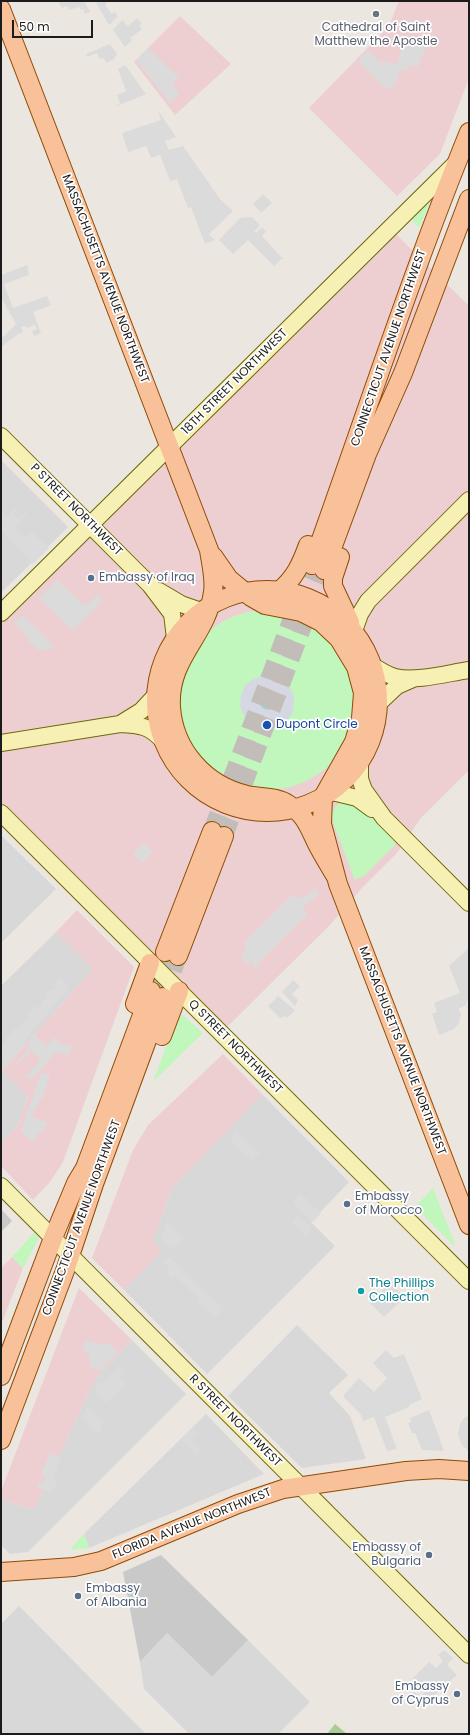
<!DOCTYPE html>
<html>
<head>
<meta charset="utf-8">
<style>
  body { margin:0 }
  #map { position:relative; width:470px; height:1735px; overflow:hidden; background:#ece6e0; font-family:Poppins,sans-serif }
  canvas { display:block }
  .frame { position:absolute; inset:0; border:2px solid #1b1b1b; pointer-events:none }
  .scale { position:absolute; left:12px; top:20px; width:81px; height:18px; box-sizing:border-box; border:2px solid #1b1b1b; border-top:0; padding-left:5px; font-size:12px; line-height:14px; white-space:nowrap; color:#1b1b1b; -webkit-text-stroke:3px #fff; paint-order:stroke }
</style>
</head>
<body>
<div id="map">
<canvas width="470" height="1735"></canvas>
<div class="frame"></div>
<div class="scale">50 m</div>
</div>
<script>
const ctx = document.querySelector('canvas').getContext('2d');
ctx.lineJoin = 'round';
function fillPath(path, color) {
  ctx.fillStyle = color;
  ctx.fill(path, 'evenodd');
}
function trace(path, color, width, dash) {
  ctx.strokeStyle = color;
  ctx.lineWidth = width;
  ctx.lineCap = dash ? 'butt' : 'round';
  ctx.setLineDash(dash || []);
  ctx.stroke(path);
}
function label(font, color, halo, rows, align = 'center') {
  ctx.font = font + ' Poppins,sans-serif';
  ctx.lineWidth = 3.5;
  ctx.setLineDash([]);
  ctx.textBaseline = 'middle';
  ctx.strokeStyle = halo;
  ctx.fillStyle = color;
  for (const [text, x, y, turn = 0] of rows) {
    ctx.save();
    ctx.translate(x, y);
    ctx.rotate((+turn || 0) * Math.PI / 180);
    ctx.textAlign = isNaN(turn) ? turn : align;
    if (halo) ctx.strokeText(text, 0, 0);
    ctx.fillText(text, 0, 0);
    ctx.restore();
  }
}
const residential = new Path2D(`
  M 1,460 L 68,527 L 1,593 Z
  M 1,835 L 56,889 L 1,943 Z
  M 56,932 L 93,969 L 2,1071 L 28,1096 L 17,1127 L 1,1144 L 1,986 Z
  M 262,1094 L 349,1182 L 311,1222 L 335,1246 L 207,1374 L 124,1290 L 162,1251 L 153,1241 L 172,1188 Z
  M 297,1325 L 348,1375 L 329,1393 L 350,1416 L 366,1459 L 302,1468 L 228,1396 Z
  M 132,1340 L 186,1394 L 28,1552 L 10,1554 L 1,1545 L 1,1499 L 34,1510 L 95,1379 Z
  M 206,1414 L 264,1474 L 89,1548 L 84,1534 Z
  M 19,1606 L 146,1734 L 1,1734 L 1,1624 Z
  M 167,1633 L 212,1677 L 248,1640 L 310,1702 L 278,1734 L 189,1734 L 144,1689 L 140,1662 Z`);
const commercial = new Path2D(`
  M 399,1 L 469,1 L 469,78 L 440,154 L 397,196 L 309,108 L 389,26 Z
  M 180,16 L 231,64 L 175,115 L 134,62 Z
  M 390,228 L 469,306 L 469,770 L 420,819 L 397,853 L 362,888 L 330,925 L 221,1033 L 1,813 L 1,613 Z
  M 77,910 L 134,967 L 63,1162 L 50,1182 L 33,1200 L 1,1166 L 1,1144 L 17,1127 L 28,1096 L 2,1071 L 93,969 L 56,932 Z
  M 223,1054 L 262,1094 L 172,1188 L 153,1241 L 162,1251 L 124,1290 L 92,1258 L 133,1150 L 148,1125 Z
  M 12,1257 L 23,1268 L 1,1325 L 1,1268 Z
  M 79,1288 L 132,1340 L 95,1379 L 34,1510 L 1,1499 L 1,1491 Z`);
const religious = new Path2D(`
  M 1,1209 L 12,1221 L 1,1232 Z
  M 161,1555 L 248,1640 L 212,1677 L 167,1633 L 140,1662 L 123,1572 Z`);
const forest = new Path2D(`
  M 335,1724 L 347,1734 L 327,1734 Z`);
const park = new Path2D(`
  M 426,204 L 429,205 L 419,228 L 411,218 Z
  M177 700a90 90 0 1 1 180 0a90 90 0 1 1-180 0Z
  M 354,800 L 394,839 L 395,845 L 365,875 L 355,880 L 335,828 L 331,813 L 341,801 Z
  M 183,1015 L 203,1033 L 153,1082 L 177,1018 Z
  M 433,1188 L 455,1244 L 454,1246 L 415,1207 Z
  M 34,1233 L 39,1238 L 23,1268 L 12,1257 Z
  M 84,1534 L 89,1548 L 72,1550 L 71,1548 Z`);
const parking = new Path2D(`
  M 58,1 L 84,1 L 90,12 L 85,14 L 83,9 L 81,10 L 79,7 L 69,10 L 67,6 L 62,8 Z
  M 95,1 L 108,1 L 105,5 L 112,14 L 114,12 L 118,16 L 109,25 Z
  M 137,18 L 141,22 L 140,26 L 142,29 L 130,38 L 132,40 L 125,47 L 113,30 L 122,20 L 128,26 Z
  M 407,36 L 427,44 L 417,68 L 409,65 L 406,71 L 400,71 L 394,87 L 391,86 L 389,90 L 387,87 L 385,88 L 358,61 L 368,50 L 380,62 L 386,61 L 396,65 Z
  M 110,44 L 117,54 L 113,60 L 106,63 L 104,58 L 100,59 L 97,53 L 87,57 L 86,54 Z
  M 148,48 L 179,78 L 172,84 L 179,94 L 170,103 L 136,60 Z
  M 125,65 L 146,94 L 117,106 L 117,105 L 120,103 L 117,95 L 126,91 L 118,69 Z
  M 157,109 L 176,137 L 165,141 L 169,150 L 183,146 L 220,199 L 233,211 L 209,234 L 215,240 L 205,244 L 191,207 L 188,208 L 177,179 L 170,181 L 160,155 L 151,158 L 146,146 L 128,152 L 122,133 L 161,120 Z
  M 263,194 L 272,203 L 261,213 L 253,204 Z
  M 252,217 L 260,225 L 254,232 L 256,233 L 262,227 L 266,231 L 262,236 L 283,259 L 281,259 L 275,265 L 275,267 L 248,240 L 233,254 L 219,240 L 240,218 Z
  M 27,265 L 29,275 L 4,284 L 13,308 L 47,296 L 51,305 L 33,312 L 41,333 L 34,336 L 32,331 L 37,329 L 35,325 L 26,328 L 25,326 L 21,327 L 23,332 L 15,336 L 1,347 L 1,339 L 16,324 L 1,297 L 1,275 Z
  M 16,508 L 17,510 L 14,514 L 18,519 L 25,512 L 27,514 L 14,527 L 25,538 L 32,532 L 49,548 L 33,564 L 1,531 L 1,511 L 7,517 Z
  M 57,580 L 85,606 L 98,595 L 103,600 L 73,631 L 39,598 Z
  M 22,615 L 35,627 L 55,647 L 39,651 L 27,640 L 29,638 L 14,623 Z
  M 144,843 L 153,852 L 142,863 L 133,854 Z
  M 317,889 L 319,895 L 303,907 L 307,915 L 259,963 L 256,969 L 251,962 L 246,964 L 241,954 L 246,949 L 244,943 L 292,895 L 300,899 Z
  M 469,948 L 469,997 L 465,1006 L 458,1009 L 461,1014 L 459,1023 L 454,1029 L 439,1035 L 432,1014 L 437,1012 L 434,1003 L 460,993 L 449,966 Z
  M 60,977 L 70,987 L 26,1039 L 22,1049 L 3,1069 L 1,1067 L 3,1058 L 1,1049 L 7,1041 L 5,1039 L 17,1027 L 20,1028 L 24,1020 L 27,1021 L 29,1019 L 27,1013 L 34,1010 L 34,1006 L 36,1008 L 42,1003 L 42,999 L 44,1000 L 47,998 L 46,995 L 51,990 L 54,991 L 56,989 L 54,984 Z
  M 293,980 L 300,986 L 292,994 L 298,1000 L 295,1006 L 282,992 Z
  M 278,996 L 295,1010 L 287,1018 L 286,1016 L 280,1018 L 268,1006 Z
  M 32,1035 L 35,1035 L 46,1046 L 55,1037 L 59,1043 L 72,1046 L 68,1055 L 58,1052 L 55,1053 L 31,1080 L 26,1076 L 41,1060 L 31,1051 L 19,1063 L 18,1061 L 27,1051 Z
  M 41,1073 L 50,1076 L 42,1099 L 40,1099 L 32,1117 L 47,1123 L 43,1132 L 40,1131 L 33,1142 L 21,1131 Z
  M 237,1132 L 259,1153 L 252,1161 L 230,1139 Z
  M 301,1194 L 305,1198 L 309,1199 L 308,1201 L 321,1213 L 313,1222 L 293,1202 Z
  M 298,1215 L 312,1229 L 306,1236 L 292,1222 Z
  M 167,1222 L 184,1238 L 172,1250 L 161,1238 Z
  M 170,1257 L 223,1309 L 214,1318 L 197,1300 L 199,1298 L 193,1293 L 175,1276 L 173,1279 L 166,1273 L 170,1269 L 164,1263 Z
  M 390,1283 L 405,1297 L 384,1317 L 370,1303 Z
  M 86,1340 L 102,1345 L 110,1344 L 118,1352 L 103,1367 L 105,1369 L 104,1372 L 90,1367 L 92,1362 L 88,1360 L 90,1354 L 82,1351 Z
  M 386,1350 L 394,1358 L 404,1354 L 422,1399 L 409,1405 L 409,1407 L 385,1417 L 397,1449 L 387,1451 L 374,1417 L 363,1421 L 361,1415 L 343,1396 L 359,1378 L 374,1392 L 387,1378 L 373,1363 Z
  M 119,1366 L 125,1372 L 120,1378 L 125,1384 L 106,1403 L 95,1392 L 98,1381 L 102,1384 Z
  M 87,1406 L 104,1423 L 100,1427 L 102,1430 L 98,1434 L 82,1419 Z
  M 429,1410 L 442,1445 L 444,1451 L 422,1450 L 415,1433 L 412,1433 L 408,1423 L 411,1422 L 410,1418 Z
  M 469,1415 L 469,1451 L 462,1445 L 458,1434 L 460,1424 L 464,1418 Z
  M 193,1427 L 198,1433 L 192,1440 L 202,1450 L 197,1455 L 181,1439 Z
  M 50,1453 L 61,1458 L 54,1476 L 57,1485 L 50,1492 L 37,1487 L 39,1482 L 43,1483 L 46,1476 L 42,1475 L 42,1469 L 44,1468 Z
  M 444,1650 L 453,1658 L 447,1665 L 457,1675 L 422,1706 L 410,1695 L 414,1691 L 420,1697 L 425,1692 L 412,1679 L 429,1662 L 436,1668 L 443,1661 L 438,1655 Z`);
const plaza = new Path2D(`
  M 264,675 L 277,676 L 283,680 L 288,684 L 294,697 L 293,712 L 289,718 L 277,727 L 270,729 L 257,727 L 249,721 L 243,714 L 240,705 L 241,696 L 244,687 L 250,681 ZM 268,692 L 275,696 L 274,706 L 267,709 L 260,704 L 259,700 L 262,694 Z`);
const water = new Path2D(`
  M259 701a9 9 0 1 1 18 0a9 9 0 1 1-18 0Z`);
const primaryTunnel = new Path2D(`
  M 212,831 L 312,565
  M 224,836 L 324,570
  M 151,991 L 165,952
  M 164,996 L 178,956`);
const secondary = new Path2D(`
  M 1,436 L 150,585 L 172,614 L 175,638
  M 159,591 L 181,604 L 201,611
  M 1,613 L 456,163
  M 354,631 L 360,614 L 368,601 L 469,500
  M 373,666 C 380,670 387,675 395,677 C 416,682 448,673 469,670
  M 379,703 L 397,686 L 413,679
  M 120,724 L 141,711 L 157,694
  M 1,743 L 120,724 C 141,725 150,726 164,742
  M 360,763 L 360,779 L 364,790 L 384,818 L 469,903
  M 332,792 L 357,798 L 372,809
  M 1,813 L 469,1281
  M 1,1186 L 469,1655`);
const primary = new Path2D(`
  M 1,9 L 209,550 C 211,564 215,579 213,592 C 207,637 168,657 171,707 C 174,750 205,785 247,795 C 261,798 276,796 288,804 C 305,815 308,825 316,842 C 322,854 329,865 336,877
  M 213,556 L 229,579 L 251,597 L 265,605 L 301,612 L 321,622 L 339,639 L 356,667 L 363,693 L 361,718 L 354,742 L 323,797 L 322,824 L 338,884 L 469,1225
  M 340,557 L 333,578 L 333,586 L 350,622
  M 312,565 C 364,420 411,275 469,132
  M 324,570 L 367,454 L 403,373 L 469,199
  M156 701a111 111 0 1 1 222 0a111 111 0 1 1-222 0Z
  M 279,591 C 295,578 301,564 308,545
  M 165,952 L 212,831
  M 178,956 L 224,836
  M 135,1004 L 150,963
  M 162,1036 L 179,991
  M 1,1376 L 53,1238 L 76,1183 L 85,1168 L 151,991
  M 1,1440 L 66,1268 L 94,1184 L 163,997
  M 1,1572 L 74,1567 L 101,1561 L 238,1504 L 283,1489 L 406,1471 L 439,1469 L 469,1471`);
const markers = [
  [376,14,4,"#6b7280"],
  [91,578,4,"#5c6f8a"],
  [267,725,5,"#1a4fb4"],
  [347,1204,4,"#5c6f8a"],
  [361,1291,4,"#0f9aa8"],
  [429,1555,4,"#5c6f8a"],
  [78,1596,4,"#5c6f8a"],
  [457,1694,4,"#5c6f8a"]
];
const worshipNames = [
  ["Cathedral of Saint",376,28],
  ["Matthew the Apostle",376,42]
];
const streetNames = [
  ["MASSACHUSETTS AVENUE NORTHWEST",105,279,69],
  ["CONNECTICUT AVENUE NORTHWEST",389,348,-71],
  ["18TH STREET NORTHWEST",235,382,-45],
  ["P STREET NORTHWEST",76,510,45],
  ["Q STREET NORTHWEST",235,1047,45],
  ["MASSACHUSETTS AVENUE NORTHWEST",402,1051,69],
  ["CONNECTICUT AVENUE NORTHWEST",82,1218,-70],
  ["R STREET NORTHWEST",235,1421,45],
  ["FLORIDA AVENUE NORTHWEST",192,1524,-22]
];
const serviceNames = [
  ["Embassy of Iraq",99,578],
  ["Embassy",355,1197],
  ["of Morocco",355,1211],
  ["Embassy of",421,1548,"right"],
  ["Bulgaria",421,1562,"right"],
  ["Embassy",86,1589],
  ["of Albania",86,1603],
  ["Embassy",449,1687,"right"],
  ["of Cyprus",449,1701,"right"]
];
const transitNames = [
  ["Dupont Circle",276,725]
];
const cultureNames = [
  ["The Phillips",369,1284],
  ["Collection",369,1298]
];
fillPath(residential, '#d9d8d8');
fillPath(commercial, '#edcfd2');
fillPath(religious, '#c9c9c9');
fillPath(forest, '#adcb96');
fillPath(park, '#c1f7bc');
fillPath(parking, '#dbdbdb');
fillPath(plaza, '#d5d7e2');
fillPath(water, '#a1d5d9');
trace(primaryTunnel, '#c2bdb9', 18, [18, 9]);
trace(secondary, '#6c6807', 18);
trace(primary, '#8e4b04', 20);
trace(secondary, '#f7f0b4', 16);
trace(primary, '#f9c199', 18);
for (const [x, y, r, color] of markers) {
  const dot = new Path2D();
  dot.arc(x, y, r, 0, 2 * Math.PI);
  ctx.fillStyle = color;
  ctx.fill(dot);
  trace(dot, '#fff', 1.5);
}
label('12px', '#5b616d', '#fff', worshipNames);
label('12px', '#1b1b1b', '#fff', streetNames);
label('12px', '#4e5e75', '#fff', serviceNames, 'left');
label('12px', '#164399', '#fff', transitNames, 'left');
label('12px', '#0d838f', '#fff', cultureNames, 'left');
</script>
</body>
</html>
